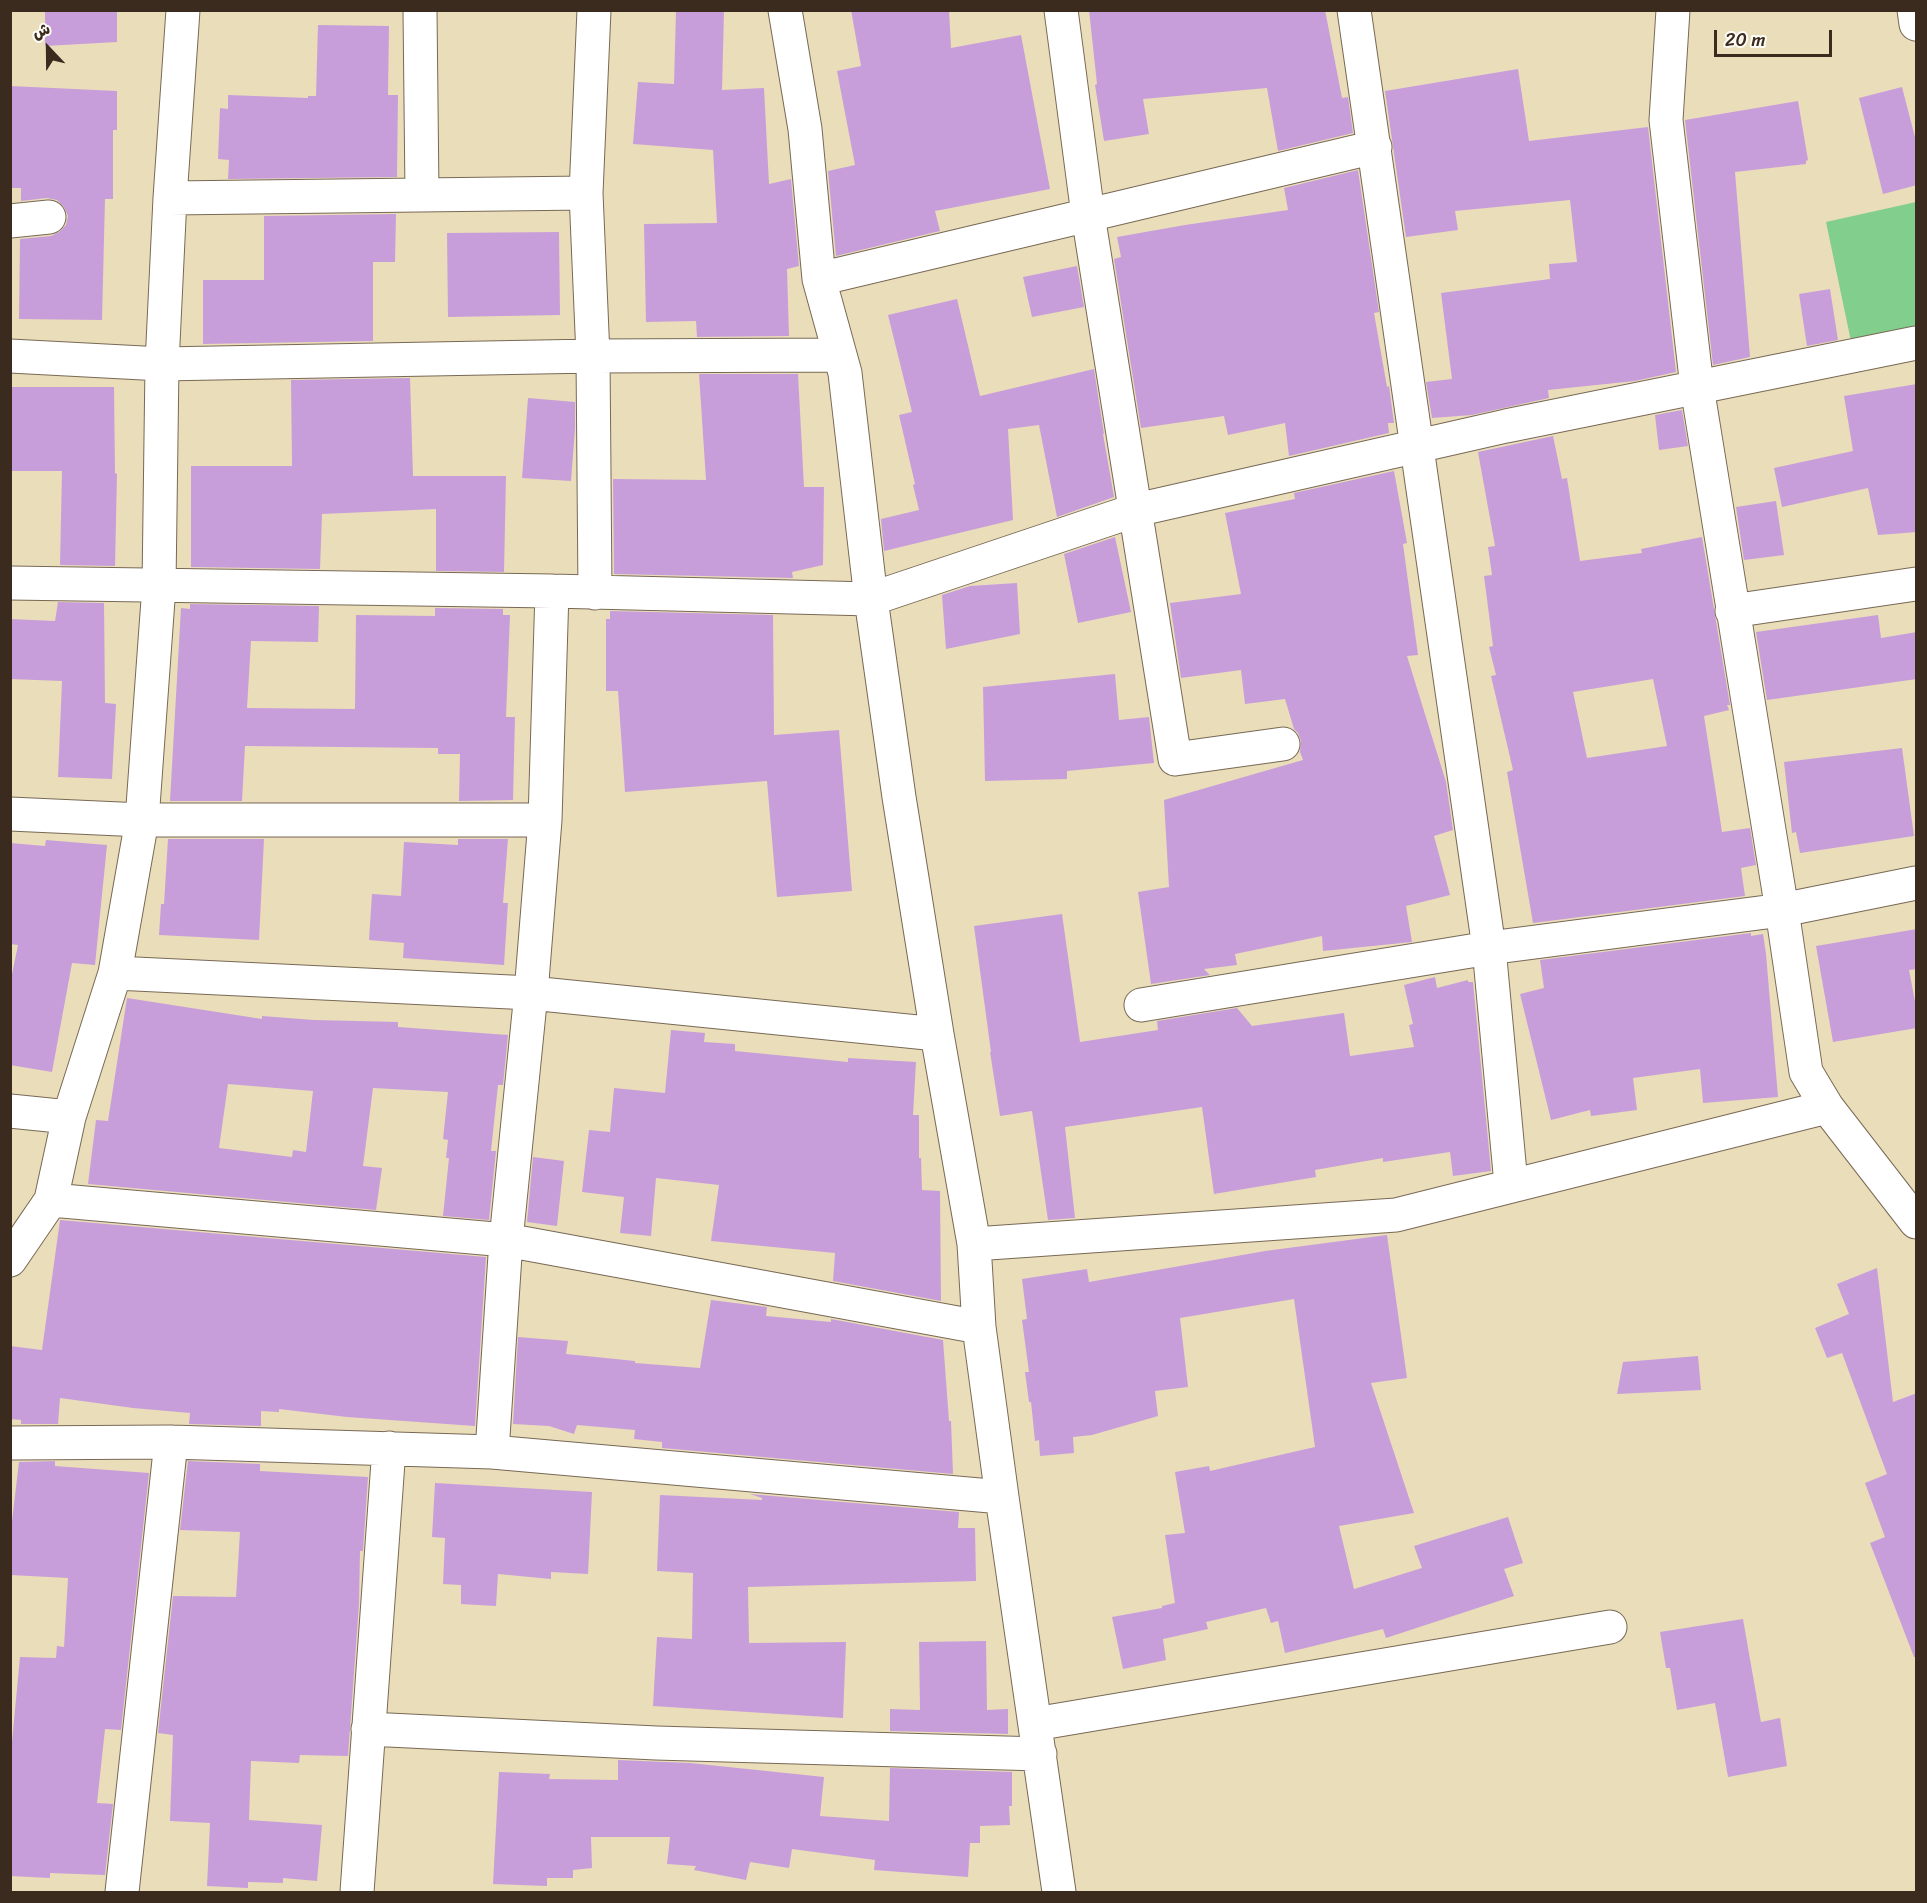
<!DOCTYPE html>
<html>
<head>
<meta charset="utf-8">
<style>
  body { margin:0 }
  #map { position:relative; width:1927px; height:1903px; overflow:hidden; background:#eaddba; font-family:Sriracha,"Playpen Sans Arabic",sans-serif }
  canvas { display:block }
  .frame { position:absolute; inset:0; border:12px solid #3b2a1e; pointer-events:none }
  .north { position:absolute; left:18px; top:18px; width:60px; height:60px; -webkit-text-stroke:4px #fdfcf7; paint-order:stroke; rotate:338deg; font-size:16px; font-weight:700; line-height:24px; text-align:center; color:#3b2a1e }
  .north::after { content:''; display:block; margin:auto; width:21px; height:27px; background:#3b2a1e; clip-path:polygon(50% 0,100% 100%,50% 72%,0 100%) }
  .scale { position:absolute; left:1714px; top:30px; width:118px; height:27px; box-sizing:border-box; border:3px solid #3b2a1e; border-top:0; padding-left:8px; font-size:18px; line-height:21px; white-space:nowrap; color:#3b2a1e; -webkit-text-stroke:4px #fdfcf7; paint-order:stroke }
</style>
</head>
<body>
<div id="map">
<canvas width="1927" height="1903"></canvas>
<div class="frame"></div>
<div class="north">ش</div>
<div class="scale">20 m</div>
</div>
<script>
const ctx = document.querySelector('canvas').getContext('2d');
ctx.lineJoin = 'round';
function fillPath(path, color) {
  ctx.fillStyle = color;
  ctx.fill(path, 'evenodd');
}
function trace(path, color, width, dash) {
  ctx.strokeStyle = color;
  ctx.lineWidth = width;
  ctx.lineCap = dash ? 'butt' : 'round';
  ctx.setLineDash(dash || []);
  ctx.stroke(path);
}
const green = new Path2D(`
  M 1916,202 L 1916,332 L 1852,346 L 1826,222 Z`);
const building = new Path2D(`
  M 68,10 L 117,10 L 117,42 L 45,46 L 45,11 Z
  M 676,10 L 724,10 L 722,90 L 764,88 L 769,184 L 791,179 L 799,266 L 787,269 L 789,336 L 697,337 L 696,321 L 646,322 L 644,224 L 717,223 L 713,150 L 633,144 L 638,82 L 674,84 Z
  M 851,10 L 949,10 L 951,48 L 1021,35 L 1050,189 L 935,211 L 940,231 L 836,256 L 828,171 L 855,165 L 837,71 L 861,66 Z
  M 1089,10 L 1325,10 L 1342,98 L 1348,97 L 1353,133 L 1278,151 L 1267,88 L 1143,99 L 1149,134 L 1104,141 L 1095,85 L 1097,84 Z
  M 318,25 L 389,26 L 388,95 L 398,95 L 397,177 L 228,179 L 229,160 L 218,159 L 220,108 L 228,109 L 228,95 L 308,98 L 308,96 L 316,96 Z
  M 1518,69 L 1529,141 L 1648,127 L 1676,372 L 1635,381 L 1548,390 L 1549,398 L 1472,415 L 1432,418 L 1426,382 L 1452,379 L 1441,293 L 1550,279 L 1549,264 L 1577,262 L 1570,200 L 1455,211 L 1458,230 L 1406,237 L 1385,91 Z
  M 10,86 L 117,91 L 117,130 L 113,130 L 113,199 L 105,199 L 102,320 L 19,319 L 20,239 L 51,236 L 59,232 L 66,225 L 68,216 L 64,207 L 57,200 L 47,198 L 21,201 L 21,188 L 10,188 Z
  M 1902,87 L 1917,145 L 1917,185 L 1883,194 L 1859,98 Z
  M 1798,101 L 1808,160 L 1806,161 L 1806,164 L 1735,172 L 1750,357 L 1713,365 L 1685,120 Z
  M 1358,170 L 1379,312 L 1374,313 L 1387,387 L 1389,386 L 1394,423 L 1388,423 L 1389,433 L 1289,456 L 1285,423 L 1228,435 L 1224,416 L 1141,428 L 1114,259 L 1121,257 L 1117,237 L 1185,225 L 1288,210 L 1284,188 Z
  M 396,214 L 395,262 L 373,262 L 373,341 L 203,344 L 203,280 L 264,280 L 264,216 Z
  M 559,232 L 560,315 L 448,317 L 447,233 Z
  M 1077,266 L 1084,307 L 1032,317 L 1023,277 Z
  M 1830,289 L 1838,340 L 1807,346 L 1799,294 Z
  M 957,299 L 980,396 L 1094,369 L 1104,434 L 1103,434 L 1114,497 L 1057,517 L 1039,425 L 1008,429 L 1013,520 L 884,551 L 881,519 L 919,510 L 913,485 L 915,484 L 899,415 L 912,412 L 888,315 Z
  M 699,374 L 798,374 L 804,487 L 824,487 L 823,565 L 792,572 L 793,578 L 614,574 L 613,479 L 706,480 Z
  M 410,378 L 413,476 L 506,476 L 504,572 L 436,571 L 436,509 L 322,514 L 320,569 L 191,567 L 191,466 L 292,466 L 291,380 Z
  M 1917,384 L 1917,532 L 1878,535 L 1868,488 L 1782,507 L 1774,468 L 1853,451 L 1844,396 Z
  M 11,387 L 114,387 L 115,473 L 117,474 L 115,566 L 60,565 L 62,471 L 11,471 Z
  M 528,398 L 575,402 L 575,429 L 571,481 L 522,478 Z
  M 1682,410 L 1688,446 L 1659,450 L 1655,415 Z
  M 1553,436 L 1562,479 L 1567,478 L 1580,561 L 1642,553 L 1641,549 L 1702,537 L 1730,705 L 1727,705 L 1729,710 L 1704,716 L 1722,832 L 1750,828 L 1756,865 L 1741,868 L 1745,896 L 1533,923 L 1507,772 L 1513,770 L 1491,676 L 1496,675 L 1489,647 L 1493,646 L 1484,576 L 1492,575 L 1488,547 L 1495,546 L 1478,452 ZM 1653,679 L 1667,746 L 1587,758 L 1573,692 Z
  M 1394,471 L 1407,543 L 1403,544 L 1418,655 L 1407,656 L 1446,782 L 1453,830 L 1434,836 L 1450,895 L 1406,906 L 1412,942 L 1323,951 L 1322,936 L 1235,954 L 1237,965 L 1204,969 L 1210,975 L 1151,984 L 1138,892 L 1169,887 L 1164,800 L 1303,760 L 1300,752 L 1301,741 L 1298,733 L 1294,729 L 1285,699 L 1245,704 L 1241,670 L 1181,678 L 1170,603 L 1241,594 L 1225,513 L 1295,499 L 1294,493 Z
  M 1776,501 L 1784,555 L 1744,560 L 1736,507 Z
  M 1115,537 L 1131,612 L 1078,623 L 1064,554 Z
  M 1017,583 L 1020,634 L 946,649 L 942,595 L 970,586 Z
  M 58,602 L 104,603 L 105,703 L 116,704 L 112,779 L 58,777 L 62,681 L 10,679 L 10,619 L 55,621 Z
  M 190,604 L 319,606 L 318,642 L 251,641 L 247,708 L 355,709 L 356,615 L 435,616 L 435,608 L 503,609 L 503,615 L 510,615 L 506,717 L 515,717 L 513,800 L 459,801 L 460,754 L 438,754 L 438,748 L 245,746 L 242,801 L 170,801 L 181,608 L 190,609 Z
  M 610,611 L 773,615 L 774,735 L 839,730 L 852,891 L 777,897 L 767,781 L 625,792 L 618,691 L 606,691 L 606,619 L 610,619 Z
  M 1878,615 L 1881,638 L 1917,632 L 1917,679 L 1767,700 L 1756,632 Z
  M 1115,674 L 1119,720 L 1149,717 L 1154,763 L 1067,771 L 1067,779 L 985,781 L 983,687 Z
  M 1902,748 L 1914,836 L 1800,853 L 1796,832 L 1792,833 L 1784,762 Z
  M 168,839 L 264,839 L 259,940 L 159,935 L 161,904 L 164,904 Z
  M 458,839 L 508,839 L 503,903 L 508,903 L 504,965 L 403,958 L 404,943 L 369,940 L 372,894 L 401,896 L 404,842 L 458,845 Z
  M 46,840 L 107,845 L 95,965 L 72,963 L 52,1072 L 10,1065 L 10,984 L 18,945 L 10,944 L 10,843 L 45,846 Z
  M 1062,914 L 1080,1042 L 1158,1030 L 1157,1021 L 1237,1008 L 1252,1026 L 1344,1013 L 1350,1056 L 1414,1047 L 1409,1025 L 1413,1024 L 1404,985 L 1435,977 L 1437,988 L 1468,980 L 1468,982 L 1473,982 L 1491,1171 L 1453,1176 L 1450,1152 L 1383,1162 L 1383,1158 L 1315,1170 L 1316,1177 L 1214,1194 L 1202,1107 L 1065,1127 L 1075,1218 L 1048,1220 L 1032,1111 L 1000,1116 L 990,1052 L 991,1052 L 974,926 Z
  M 1917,929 L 1917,969 L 1909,970 L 1917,1012 L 1917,1028 L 1833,1042 L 1816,946 Z
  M 1751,933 L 1751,936 L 1763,934 L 1766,954 L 1778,1097 L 1703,1103 L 1700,1069 L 1633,1078 L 1637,1110 L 1591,1116 L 1590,1110 L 1551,1120 L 1520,994 L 1544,988 L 1540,960 Z
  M 127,998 L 262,1019 L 262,1016 L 314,1020 L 398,1022 L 398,1027 L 508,1035 L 503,1085 L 498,1085 L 491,1151 L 496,1151 L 489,1220 L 443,1216 L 449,1158 L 446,1158 L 448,1140 L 443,1139 L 448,1092 L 373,1088 L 363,1166 L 382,1168 L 376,1210 L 88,1184 L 96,1120 L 108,1121 ZM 228,1084 L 313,1091 L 306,1152 L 293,1150 L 292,1157 L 219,1148 Z
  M 671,1030 L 705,1033 L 704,1042 L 735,1044 L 735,1051 L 848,1062 L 848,1058 L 916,1062 L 913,1115 L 919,1115 L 919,1158 L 921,1158 L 922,1190 L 940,1191 L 941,1301 L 833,1281 L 835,1253 L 711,1241 L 719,1185 L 656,1178 L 651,1236 L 620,1233 L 624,1197 L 582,1192 L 589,1130 L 610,1132 L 614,1088 L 665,1093 Z
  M 533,1157 L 564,1161 L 557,1226 L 527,1222 Z
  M 60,1220 L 486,1257 L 475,1426 L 347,1417 L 279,1409 L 279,1412 L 261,1411 L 261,1426 L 189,1424 L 190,1413 L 133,1408 L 60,1398 L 58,1424 L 21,1424 L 21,1420 L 10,1419 L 10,1346 L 42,1350 Z
  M 1387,1235 L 1407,1378 L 1371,1383 L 1414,1513 L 1339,1526 L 1354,1589 L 1422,1568 L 1414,1546 L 1508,1517 L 1523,1563 L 1504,1569 L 1514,1596 L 1386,1638 L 1383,1629 L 1285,1653 L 1278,1621 L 1271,1623 L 1266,1608 L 1206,1622 L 1208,1629 L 1163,1639 L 1166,1660 L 1123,1669 L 1112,1617 L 1162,1608 L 1162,1606 L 1175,1603 L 1165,1535 L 1185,1533 L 1175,1472 L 1209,1466 L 1210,1471 L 1315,1447 L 1294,1299 L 1180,1318 L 1188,1387 L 1155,1391 L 1158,1416 L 1092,1435 L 1073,1437 L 1074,1453 L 1040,1456 L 1039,1440 L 1035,1441 L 1031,1402 L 1029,1402 L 1025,1372 L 1029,1372 L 1022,1320 L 1027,1319 L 1022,1279 L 1087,1269 L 1089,1282 L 1265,1251 Z
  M 1877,1268 L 1893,1402 L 1917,1393 L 1917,1657 L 1914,1657 L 1870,1543 L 1885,1537 L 1865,1483 L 1887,1474 L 1842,1353 L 1827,1358 L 1815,1328 L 1849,1314 L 1837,1284 Z
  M 711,1300 L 767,1307 L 766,1316 L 831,1322 L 831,1319 L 943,1340 L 949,1421 L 951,1421 L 953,1474 L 662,1448 L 662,1442 L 634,1439 L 635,1430 L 577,1425 L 574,1434 L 549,1426 L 513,1424 L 518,1337 L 568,1341 L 566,1354 L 635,1361 L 635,1363 L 700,1368 Z
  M 1698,1356 L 1701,1390 L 1617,1394 L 1623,1362 Z
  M 55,1461 L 55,1466 L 149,1473 L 121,1730 L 105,1729 L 97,1803 L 113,1804 L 105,1875 L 50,1873 L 50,1878 L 10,1876 L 10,1763 L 20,1657 L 56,1658 L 57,1646 L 64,1647 L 68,1578 L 10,1575 L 10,1538 L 19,1462 Z
  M 188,1461 L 260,1464 L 260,1471 L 368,1477 L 363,1551 L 360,1551 L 359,1604 L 348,1756 L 300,1755 L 299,1763 L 251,1761 L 249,1820 L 322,1825 L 317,1881 L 283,1878 L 283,1883 L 248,1882 L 248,1888 L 207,1886 L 210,1823 L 170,1821 L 173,1735 L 158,1733 L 173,1596 L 236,1597 L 240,1532 L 180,1530 Z
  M 435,1483 L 592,1492 L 588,1574 L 551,1572 L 551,1579 L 498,1574 L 496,1606 L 461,1604 L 461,1585 L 443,1584 L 445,1538 L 432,1537 Z
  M 750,1494 L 959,1512 L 958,1528 L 975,1528 L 976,1581 L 748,1587 L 749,1643 L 846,1642 L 843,1718 L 653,1706 L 657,1637 L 692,1639 L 693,1573 L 657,1571 L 660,1495 L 762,1500 L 762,1498 Z
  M 1743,1619 L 1761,1722 L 1780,1718 L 1787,1766 L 1728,1777 L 1715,1703 L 1677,1710 L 1670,1668 L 1666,1668 L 1660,1632 Z
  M 986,1641 L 987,1710 L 1008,1709 L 1008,1734 L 890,1731 L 890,1709 L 920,1710 L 919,1642 Z
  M 618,1760 L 690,1763 L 824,1777 L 820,1816 L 889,1821 L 890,1768 L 1012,1772 L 1012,1806 L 1009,1806 L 1010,1825 L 980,1826 L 980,1843 L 970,1843 L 968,1877 L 874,1870 L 875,1860 L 792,1849 L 789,1868 L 750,1862 L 746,1880 L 694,1870 L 696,1866 L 667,1864 L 670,1837 L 591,1837 L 592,1868 L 573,1870 L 573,1878 L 547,1878 L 547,1886 L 493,1884 L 499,1772 L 550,1774 L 549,1779 L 618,1780 Z`);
const minor = new Path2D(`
  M 420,10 L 422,195
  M 594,10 L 586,193 L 593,356 L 595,593
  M 785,10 L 805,129 L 819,279 L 845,373 L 871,599 L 899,797 L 937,1034 L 974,1244 L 979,1327 L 1002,1497 L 1059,1892
  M 1061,10 L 1088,215 L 1175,759 L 1283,744
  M 1354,10 L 1489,948 L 1511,1184
  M 1673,10 L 1666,120 L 1697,387 L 1782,910 L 1806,1072 L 1827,1107 L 1916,1222
  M 1914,10 L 1916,24
  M 170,198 L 586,193
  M 10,221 L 49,217
  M 819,279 L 1375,147
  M 10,356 L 162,364 L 593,356 L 839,355
  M 10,583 L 552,591 L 871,599 L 1136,510 L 1506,426 L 1916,343
  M 1732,611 L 1916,584
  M 10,814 L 142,820 L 545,820
  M 115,973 L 531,993 L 937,1034
  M 1141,1005 L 1489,948 L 1782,910 L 1916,883
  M 10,1111 L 69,1117
  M 51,1200 L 506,1240 L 979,1327
  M 974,1244 L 1396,1215 L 1827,1107
  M 10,1260 L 51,1200 L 69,1117 L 115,973 L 142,820 L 159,586 L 162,364 L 170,198 L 183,10
  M 10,1443 L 171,1442 L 492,1452 L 1002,1497
  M 492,1452 L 506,1240 L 531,993 L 545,820 L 552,591
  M 1035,1724 L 1610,1627
  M 368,1729 L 656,1743 L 1040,1754
  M 122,1892 L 171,1442
  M 357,1892 L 389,1448`);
fillPath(green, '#82ce8c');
fillPath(building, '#c89eda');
trace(minor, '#786955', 35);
trace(minor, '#fff', 33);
</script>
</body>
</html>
